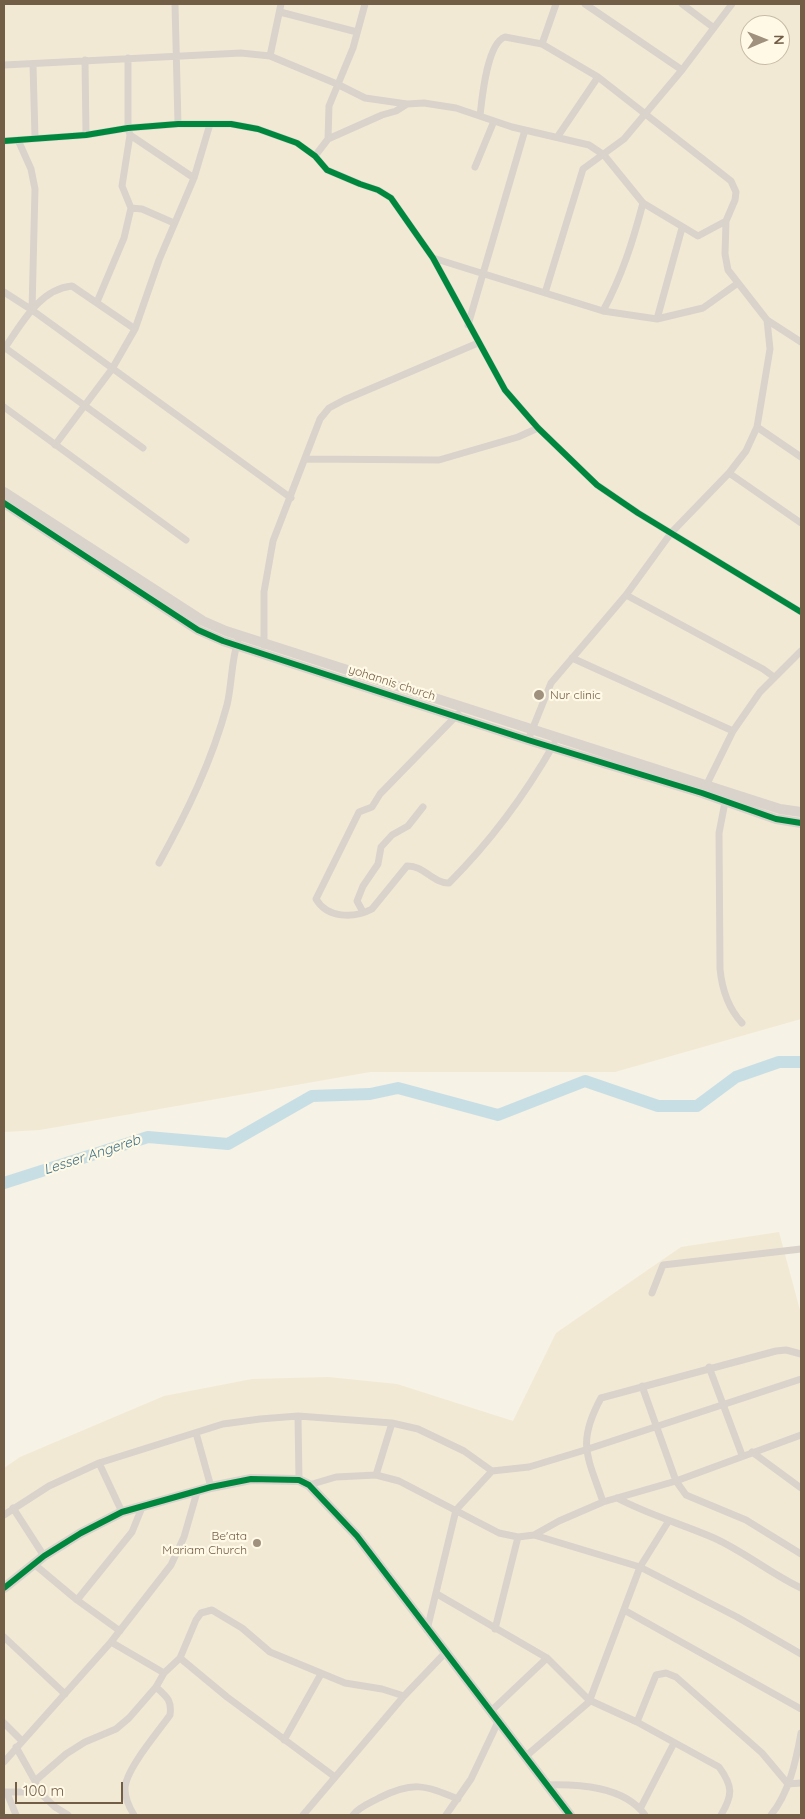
<!DOCTYPE html>
<html>
<head>
<meta charset="utf-8">
<style>
  body { margin:0 }
  #map { position:relative; width:805px; height:1819px; overflow:hidden; background:#f6f2e5; font-family:Quicksand,sans-serif }
  canvas { display:block }
  .frame { position:absolute; inset:0; border:5px solid #725d47; pointer-events:none }
  .north { position:absolute; left:740px; top:15px; width:50px; height:50px; box-sizing:border-box; background:#fff9e5; border:1px solid #c7bba6; border-radius:50%; rotate:89deg; font-size:14px; font-weight:700; line-height:20px; text-align:center; color:#725d47 }
  .north::after { content:''; display:block; margin:auto; width:18px; height:22px; background:#a0917e; clip-path:polygon(50% 0,100% 100%,50% 72%,0 100%) }
  .scale { position:absolute; left:15px; top:1782px; width:108px; height:22px; box-sizing:border-box; border:2px solid #725d47; border-top:0; padding-left:6px; font-size:15px; line-height:18px; white-space:nowrap; color:#725d47; -webkit-text-stroke:4px #fff9e5; paint-order:stroke }
</style>
</head>
<body>
<div id="map">
<canvas width="805" height="1819"></canvas>
<div class="frame"></div>
<div class="north">N</div>
<div class="scale">100 m</div>
</div>
<script>
const ctx = document.querySelector('canvas').getContext('2d');
ctx.lineJoin = 'round';
function fillPath(path, color) {
  ctx.fillStyle = color;
  ctx.fill(path, 'evenodd');
}
function trace(path, color, width, dash) {
  ctx.strokeStyle = color;
  ctx.lineWidth = width;
  ctx.lineCap = dash ? 'butt' : 'round';
  ctx.setLineDash(dash || []);
  ctx.stroke(path);
}
function label(font, color, halo, rows, align = 'center') {
  ctx.font = font + ' Quicksand,sans-serif';
  ctx.lineWidth = 4.5;
  ctx.setLineDash([]);
  ctx.textBaseline = 'middle';
  ctx.strokeStyle = halo;
  ctx.fillStyle = color;
  for (const [text, x, y, turn = 0] of rows) {
    ctx.save();
    ctx.translate(x, y);
    ctx.rotate((+turn || 0) * Math.PI / 180);
    ctx.textAlign = isNaN(turn) ? turn : align;
    if (halo) ctx.strokeText(text, 0, 0);
    ctx.fillText(text, 0, 0);
    ctx.restore();
  }
}
const residential = new Path2D(`
  M 4,4 L 801,4 L 801,1019 L 615,1072 L 370,1072 L 40,1130 L 4,1132 ZM 750,25 L 780,25 L 780,55 L 750,55 Z
  M 779,1232 L 801,1314 L 801,1815 L 4,1815 L 4,1468 L 20,1457 L 164,1396 L 252,1379 L 328,1377 L 397,1384 L 513,1421 L 556,1333 L 681,1247 Z`);
const river = new Path2D(`
  M 4,1183 L 148,1137 L 228,1144 L 312,1096 L 370,1094 L 398,1088 L 498,1115 L 585,1081 L 658,1106 L 697,1106 L 736,1077 L 779,1062 L 801,1062`);
const street = new Path2D(`
  M 175,4 L 178,124
  M 281,4 L 270,56 L 337,84 L 365,98 L 407,104
  M 585,4 L 682,70
  M 682,4 L 714,28
  M 280,12 L 357,32
  M 542,44 L 556,4
  M 128,58 L 128,128 L 130,135 L 194,178
  M 85,60 L 86,135
  M 4,65 L 241,53 L 270,56
  M 33,65 L 35,137
  M 480,116 C 482,98 487,43 505,37 L 542,44 L 598,77 L 731,181 L 736,192 L 735,200 L 726,221 L 725,254 L 728,270 L 767,320 L 801,342
  M 130,135 L 122,186 L 131,208
  M 558,136 L 598,77
  M 328,139 L 382,115 L 396,111 L 407,104 L 424,103 L 456,108 L 512,127 L 589,145 L 604,155 L 643,203 L 698,236 L 726,221
  M 18,140 L 31,169 L 35,189 L 32,310
  M 4,141 L 86,135 L 128,128 L 178,124 L 231,124 L 258,129 L 297,143 L 315,156 L 327,170 L 360,184 L 378,190 L 391,198 L 433,258 L 505,390 L 538,428 L 597,485 L 638,513 L 801,612
  M 315,156 L 328,139 L 329,106 L 353,48 L 365,4
  M 475,167 L 494,121
  M 433,258 L 603,311 L 657,319 L 703,308 L 738,283
  M 4,292 L 32,310 L 291,498
  M 545,293 L 583,169 L 624,139 L 682,70 L 732,4
  M 97,302 L 124,238 L 131,208 L 142,209 L 174,223
  M 603,311 C 622,276 633,241 643,203
  M 657,319 L 682,228
  M 468,325 L 525,130
  M 4,347 L 143,448
  M 4,349 C 21,325 39,289 72,286 L 135,329
  M 4,407 L 186,540
  M 757,427 L 801,457
  M 55,445 L 112,369 L 135,329 L 159,260 L 194,178 L 210,124
  M 305,459 L 439,460 L 518,437 L 538,428
  M 729,473 L 801,523
  M 626,595 L 763,669 L 774,677
  M 264,645 L 264,592 L 273,541 L 320,419 L 329,408 L 344,400 L 478,343
  M 572,658 L 733,731
  M 458,714 L 380,794 L 372,807 L 359,812 L 316,899 C 327,918 353,919 372,909 L 407,866 C 423,865 434,884 449,883 C 490,842 525,795 554,744
  M 528,740 L 551,683 L 626,595 L 671,533 L 729,473 L 746,451 L 757,427 L 770,349 L 767,320
  M 705,788 L 733,731 L 760,692 L 801,651
  M 726,797 L 719,833 L 720,969 C 722,989 728,1008 742,1023
  M 159,863 C 187,812 212,761 227,705 C 232,685 231,661 238,641
  M 363,912 L 357,901 L 363,886 L 378,864 L 381,847 L 392,835 L 408,826 L 423,807
  M 652,1293 L 663,1265 L 801,1249
  M 709,1367 L 742,1455
  M 642,1386 L 676,1481 L 686,1495 L 746,1520 L 801,1554
  M 298,1416 L 299,1480
  M 196,1433 L 211,1487
  M 752,1452 L 801,1488
  M 99,1463 L 122,1512
  M 376,1475 L 392,1423
  M 309,1485 L 336,1477 L 376,1475 L 399,1481 L 499,1533 L 518,1537 L 534,1535 L 559,1521 L 603,1502 L 676,1481 L 801,1435
  M 617,1498 C 649,1515 682,1524 714,1538 C 745,1552 771,1574 801,1588
  M 603,1502 C 588,1457 576,1444 601,1398 L 776,1351 L 786,1350 L 801,1354
  M 13,1508 L 44,1556
  M 4,1515 L 49,1486 L 99,1463 L 223,1424 L 260,1419 L 298,1416 L 392,1423 L 418,1429 L 464,1451 L 492,1471
  M 534,1535 L 640,1567 L 737,1617 L 801,1654
  M 34,1564 L 77,1600 L 120,1631
  M 437,1594 L 547,1658 L 589,1700 L 637,1722 L 719,1767 C 733,1786 733,1795 721,1815
  M 77,1600 L 132,1532 L 143,1505
  M 624,1610 L 801,1709
  M 495,1629 L 518,1537
  M 427,1630 L 456,1510 L 492,1471 L 529,1467 L 585,1450 L 801,1379
  M 4,1637 L 65,1694
  M 111,1642 L 164,1673
  M 180,1658 L 227,1697 L 335,1777
  M 490,1712 L 547,1658
  M 637,1722 L 656,1675 L 666,1673 L 676,1677 L 762,1753 L 788,1784 L 801,1783
  M 4,1723 L 22,1741
  M 284,1740 L 321,1674
  M 16,1747 L 35,1781 L 39,1792 L 55,1807 L 68,1815
  M 525,1757 L 589,1702 L 640,1567 L 668,1522
  M 4,1762 L 111,1642 L 171,1565 L 184,1537 L 197,1492
  M 35,1781 L 66,1754 L 85,1742 L 116,1729 L 129,1718 L 156,1687 L 164,1673 L 180,1658 L 196,1620 L 201,1613 L 212,1610 L 242,1628 L 270,1652 L 345,1683 L 382,1689 L 404,1696
  M 546,1785 C 578,1784 624,1786 645,1815
  M 4,1792 L 39,1792
  M 7,1793 L 16,1815
  M 640,1809 L 674,1743
  M 134,1815 C 129,1807 125,1799 125,1789 C 125,1770 158,1732 170,1715 C 172,1700 167,1697 156,1687
  M 303,1815 L 404,1696 L 446,1652
  M 353,1815 C 359,1807 370,1803 379,1798 C 413,1781 424,1785 458,1799
  M 446,1815 L 471,1779 L 498,1722
  M 771,1815 C 789,1793 796,1761 801,1733`);
const secondary = new Path2D(`
  M 4,492 L 203,621 L 226,631 L 780,809 L 801,812
  M 4,503 L 198,630 L 223,641 L 528,740 L 702,793 L 776,819 L 801,823
  M 4,1588 L 44,1556 L 81,1533 L 122,1512 L 211,1487 L 251,1479 L 299,1480 L 309,1485 L 357,1536 L 570,1815`);
const cycleway = new Path2D(`
  M 4,141 L 86,135 L 128,128 L 178,124 L 231,124 L 258,129 L 297,143 L 315,156 L 327,170 L 360,184 L 378,190 L 391,198 L 433,258 L 505,390 L 538,428 L 597,485 L 638,513 L 801,612
  M 4,503 L 198,630 L 223,641 L 528,740 L 702,793 L 776,819 L 801,823
  M 4,1588 L 44,1556 L 81,1533 L 122,1512 L 211,1487 L 251,1479 L 299,1480 L 309,1485 L 357,1536 L 570,1815`);
const markers = [
  [539,695,6,"#a0917e"],
  [257,1543,5,"#a0917e"]
];
const streetNames = [
  ["yohannis church",392,683,18]
];
const poiNames = [
  ["Nur clinic",550,695],
  ["Be'ata",247,1536,"right"],
  ["Mariam Church",247,1550,"right"]
];
const waterNames = [
  ["Lesser Angereb",92,1155,-18]
];
fillPath(residential, '#f2e9d5');
trace(river, '#c8dee5', 12);
trace(street, '#dad3cc', 7);
trace(secondary, '#dad3cc', 10);
trace(cycleway, '#00873e', 6);
for (const [x, y, r, color] of markers) {
  const dot = new Path2D();
  dot.arc(x, y, r, 0, 2 * Math.PI);
  ctx.fillStyle = color;
  ctx.fill(dot);
  trace(dot, '#fff9e5', 2);
}
label('12px', '#725d47', '#fff9e5', streetNames);
label('12px', '#725d47', '#fff9e5', poiNames, 'left');
label('italic 14px', '#43758d', '#fff9e5', waterNames);
</script>
</body>
</html>
